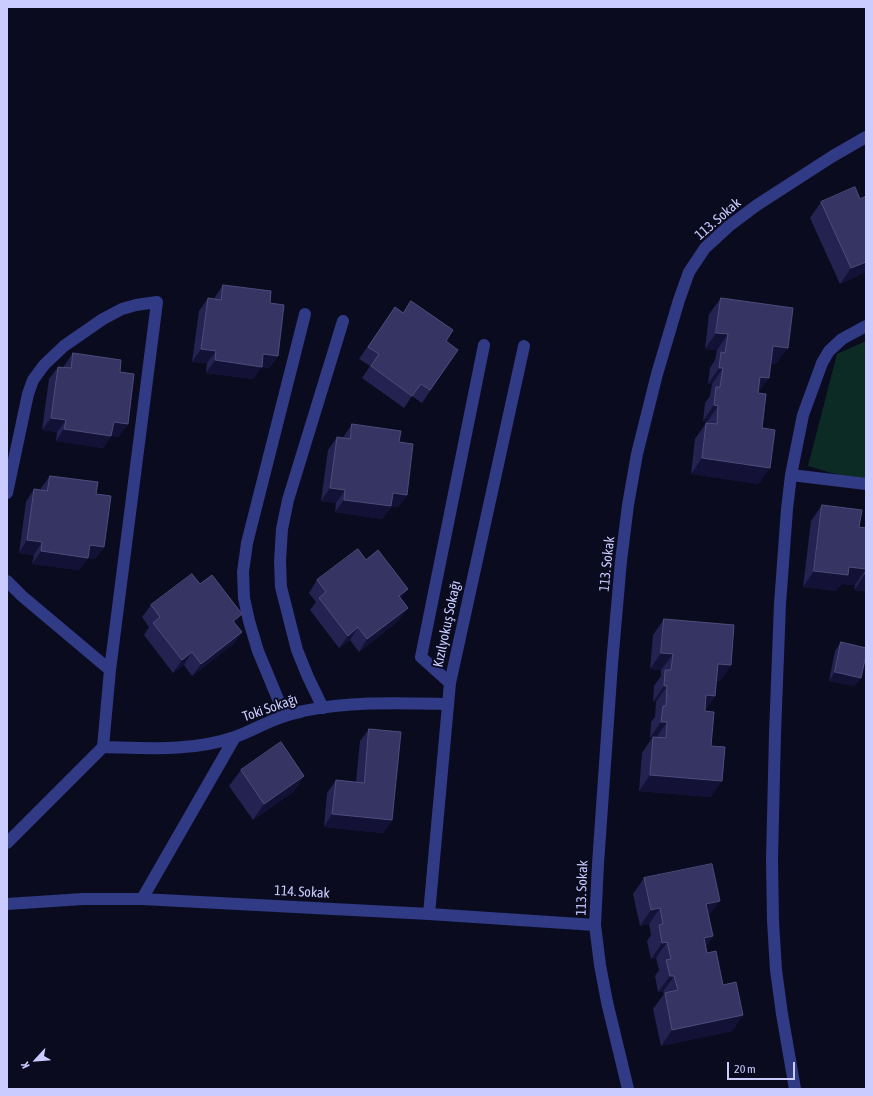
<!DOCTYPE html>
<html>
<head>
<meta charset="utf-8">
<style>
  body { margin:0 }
  #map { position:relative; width:873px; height:1096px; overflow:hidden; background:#0b0b20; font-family:"Asap Condensed",sans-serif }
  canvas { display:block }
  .frame { position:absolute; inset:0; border:8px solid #caccff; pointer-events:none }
  .north { position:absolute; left:16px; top:1040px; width:40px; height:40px; -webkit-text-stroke:3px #0b0b20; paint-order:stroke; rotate:244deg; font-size:11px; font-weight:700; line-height:16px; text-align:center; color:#caccff }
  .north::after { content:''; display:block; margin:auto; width:14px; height:18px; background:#caccff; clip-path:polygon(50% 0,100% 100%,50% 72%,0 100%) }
  .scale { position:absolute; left:727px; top:1062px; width:68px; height:18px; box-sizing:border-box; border:2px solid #caccff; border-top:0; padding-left:5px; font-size:12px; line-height:14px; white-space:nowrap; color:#caccff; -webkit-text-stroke:3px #0b0b20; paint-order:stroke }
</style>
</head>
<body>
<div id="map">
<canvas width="873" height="1096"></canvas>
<div class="frame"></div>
<div class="north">K</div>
<div class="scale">20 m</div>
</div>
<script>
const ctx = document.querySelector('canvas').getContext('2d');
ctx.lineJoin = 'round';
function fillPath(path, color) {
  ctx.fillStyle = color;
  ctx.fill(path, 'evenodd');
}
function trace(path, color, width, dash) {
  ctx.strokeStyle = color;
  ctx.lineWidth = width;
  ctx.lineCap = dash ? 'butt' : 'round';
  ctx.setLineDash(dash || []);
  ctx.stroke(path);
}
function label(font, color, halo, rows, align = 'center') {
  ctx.font = font + ' "Asap Condensed",sans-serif';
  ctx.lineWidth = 4;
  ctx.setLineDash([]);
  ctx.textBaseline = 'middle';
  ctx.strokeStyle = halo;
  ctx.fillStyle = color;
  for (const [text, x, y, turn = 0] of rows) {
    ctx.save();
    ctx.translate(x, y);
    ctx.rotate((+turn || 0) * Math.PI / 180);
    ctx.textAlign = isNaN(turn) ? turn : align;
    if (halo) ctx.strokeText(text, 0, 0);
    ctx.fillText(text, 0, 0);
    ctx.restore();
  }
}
const green = new Path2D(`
  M 866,341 L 866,479 L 849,478 L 808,466 L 837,354 Z`);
const minor = new Path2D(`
  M 791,475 L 866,484
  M 7,493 L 28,394 L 33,380 L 44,365 L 64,346 L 103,319 L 122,309 L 136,305 L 157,302 L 110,670 L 103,747 L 7,843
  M 7,581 L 22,596 L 110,670
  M 450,683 L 421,657 L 484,345
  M 323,708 L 308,677 L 297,650 L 281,587 L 280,561 L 282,529 L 288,500 L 343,321
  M 285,716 L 258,651 L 249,621 L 244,598 L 243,572 L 247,543 L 305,314
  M 103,747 C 147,748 191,752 235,737 C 252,731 268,721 285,716 C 291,714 297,713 303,711 C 351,701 399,703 448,704
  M 142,899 L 235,737
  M 7,904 L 83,899 L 142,899 L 429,914 L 595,925
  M 429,914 L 450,683 L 524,346
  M 628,1089 L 607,1002 L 600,965 L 595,925 L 598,864 L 612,664 L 621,561 L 628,505 L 637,454 L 657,374 L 679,300 L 689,272 L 705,248 L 729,226 L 757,205 L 833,156 L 866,137
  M 795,1089 L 782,1014 L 776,970 L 773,921 L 772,859 L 775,734 L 780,604 L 787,509 L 791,475 L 803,415 L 822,363 L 829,351 L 842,339 L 866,326`);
const wall = new Path2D(`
  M 821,202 L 866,272 L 840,284 L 810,218 Z
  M 223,285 L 270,303 L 278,356 L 269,368 L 261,367 L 253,379 L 206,373 L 207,363 L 192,362 L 199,311 L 208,298 L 214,299 L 215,297 Z
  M 721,298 L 776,364 L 771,363 L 758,393 L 762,428 L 759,484 L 691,474 L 695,439 L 706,423 L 707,423 L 707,422 L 703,421 L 705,403 L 710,396 L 712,384 L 708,384 L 710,368 L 715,360 L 717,350 L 705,349 L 709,314 Z
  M 395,307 L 458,350 L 422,403 L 412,396 L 404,408 L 362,378 L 370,366 L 359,359 Z
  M 73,353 L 120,372 L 119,437 L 111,436 L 103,448 L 56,441 L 57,432 L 42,430 L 49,379 L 58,367 L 64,368 L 64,366 Z
  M 352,424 L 399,442 L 407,495 L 398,507 L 391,507 L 382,519 L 335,512 L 336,503 L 321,501 L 328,450 L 337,437 L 343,438 L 344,436 Z
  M 50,476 L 96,494 L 104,547 L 95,559 L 88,558 L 79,570 L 32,564 L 34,555 L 19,553 L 26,502 L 34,489 L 41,490 L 41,488 Z
  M 822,505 L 859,527 L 866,528 L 866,591 L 854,590 L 855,585 L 842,584 L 836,591 L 803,587 L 811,521 Z
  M 366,560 L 401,599 L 399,620 L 359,652 L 350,640 L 339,648 L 310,610 L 316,602 L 309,593 L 317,580 Z
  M 151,605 L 235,624 L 242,632 L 233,644 L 192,676 L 184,665 L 173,673 L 144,635 L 149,627 L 142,617 Z
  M 664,619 L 731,665 L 720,681 L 716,681 L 715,696 L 705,710 L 711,746 L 711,797 L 639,791 L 642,753 L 652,738 L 650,738 L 651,722 L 655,717 L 656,702 L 653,702 L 654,686 L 661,676 L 661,670 L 650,669 L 653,635 Z
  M 841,642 L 855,686 L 829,681 L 835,651 Z
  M 369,729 L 392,820 L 383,833 L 324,827 L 327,793 L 336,780 L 356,782 L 360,741 Z
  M 241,770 L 304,776 L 293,792 L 253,820 L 229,786 Z
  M 644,878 L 709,917 L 713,936 L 706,946 L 707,953 L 723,985 L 743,1015 L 732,1031 L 661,1046 L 653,1009 L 664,994 L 663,992 L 658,992 L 655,976 L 659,970 L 656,958 L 651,959 L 647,941 L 651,935 L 649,924 L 640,926 L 633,894 Z`);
const shadedWall = new Path2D(`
  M 866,262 L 866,272 L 840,284 L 851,268 Z
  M 716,333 L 728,334 L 717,350 L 705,349 Z
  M 773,346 L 788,348 L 776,364 L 762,362 Z
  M 201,349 L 216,351 L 207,363 L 192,362 Z
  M 263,354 L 278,356 L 269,368 L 261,367 L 253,379 L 206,373 L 215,360 Z
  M 719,368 L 723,368 L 712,384 L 708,384 Z
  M 760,377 L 769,378 L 757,394 Z
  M 714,405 L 718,406 L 707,422 L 703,421 Z
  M 51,418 L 66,420 L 57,432 L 42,430 Z
  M 114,422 L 128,424 L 119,437 L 111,436 L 103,448 L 56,441 L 64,429 Z
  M 702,458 L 770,468 L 759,484 L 691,474 Z
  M 330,488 L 345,490 L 336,503 L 321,501 Z
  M 393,493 L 407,495 L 398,507 L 391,507 L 382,519 L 335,512 L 344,500 Z
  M 27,540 L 42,542 L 34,555 L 19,553 Z
  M 90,545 L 104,547 L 95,559 L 88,558 L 79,570 L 32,564 L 41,551 Z
  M 849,567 L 866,569 L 855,585 L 842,584 L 836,591 L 803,587 L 814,571 Z
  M 865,574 L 866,574 L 866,591 L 854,590 Z
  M 408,589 L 399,601 L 399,596 Z
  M 408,608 L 399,620 L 359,652 L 367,639 Z
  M 242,614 L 233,626 L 233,621 Z
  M 358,627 L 350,640 L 339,648 L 348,636 Z
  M 242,632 L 233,644 L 192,676 L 201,664 Z
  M 192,652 L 184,665 L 173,673 L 182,660 Z
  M 661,653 L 673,654 L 661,670 L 650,669 Z
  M 718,664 L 731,665 L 720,681 L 707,680 Z
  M 835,672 L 861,678 L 855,686 L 829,681 Z
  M 664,686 L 667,686 L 656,702 L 653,702 Z
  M 706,695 L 715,696 L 704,712 Z
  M 661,722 L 667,722 L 656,738 L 653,737 L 652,738 L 650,738 Z
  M 650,775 L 722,781 L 711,797 L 639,791 Z
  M 304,776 L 293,792 L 253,820 L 264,804 Z
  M 332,814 L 392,820 L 383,833 L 324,827 Z
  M 720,901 L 708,917 L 706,904 Z
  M 660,908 L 649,924 L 640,926 L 651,910 Z
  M 713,936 L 701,952 L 704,938 Z
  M 667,942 L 656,958 L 651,959 L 662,943 Z
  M 670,976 L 674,976 L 663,992 L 658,992 Z
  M 743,1015 L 732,1031 L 661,1046 L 672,1030 Z`);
const building = new Path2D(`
  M 855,187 L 860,199 L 866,196 L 866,262 L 851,268 L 821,202 Z
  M 223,285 L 271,291 L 270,303 L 284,305 L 278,356 L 263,354 L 262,367 L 215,360 L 216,351 L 201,349 L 208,298 L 221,300 Z
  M 721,298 L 793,308 L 788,348 L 773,346 L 769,378 L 760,377 L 758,393 L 766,394 L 762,428 L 775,430 L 770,468 L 702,458 L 706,423 L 717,424 L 718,406 L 714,405 L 716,387 L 720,387 L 723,368 L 719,368 L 721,352 L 725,353 L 728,334 L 716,333 Z
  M 411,301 L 453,330 L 446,341 L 458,350 L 430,390 L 421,384 L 412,396 L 371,366 L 379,354 L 368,347 L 395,307 L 403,313 Z
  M 73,353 L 121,360 L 120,372 L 134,374 L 128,424 L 114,422 L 111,436 L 64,429 L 66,420 L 51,418 L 58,367 L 71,368 Z
  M 352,424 L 401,431 L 399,442 L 413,444 L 407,495 L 393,493 L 391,506 L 344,500 L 345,490 L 330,488 L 337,437 L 350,439 Z
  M 50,476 L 98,482 L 96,494 L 111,496 L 104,547 L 90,545 L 88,558 L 41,551 L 42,542 L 27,540 L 34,489 L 47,491 Z
  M 822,505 L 862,510 L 859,527 L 866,528 L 866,574 L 865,574 L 866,569 L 849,567 L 848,575 L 814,571 Z
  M 358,549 L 366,560 L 378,550 L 408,589 L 399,596 L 408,608 L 367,639 L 358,627 L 348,636 L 319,598 L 326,592 L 317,580 Z
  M 192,574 L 200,584 L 212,575 L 242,614 L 233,621 L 242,632 L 201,664 L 192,652 L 182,660 L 153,623 L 160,617 L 151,605 Z
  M 664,619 L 734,625 L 731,665 L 718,664 L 715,696 L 706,695 L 705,711 L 714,712 L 711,746 L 725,747 L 722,781 L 650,775 L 653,737 L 666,738 L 667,722 L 661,722 L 663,706 L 666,706 L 667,686 L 664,686 L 665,670 L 671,670 L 673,654 L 661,653 Z
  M 841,642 L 866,648 L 866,655 L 861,678 L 835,672 Z
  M 369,729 L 401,732 L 392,820 L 332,814 L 336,780 L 364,783 Z
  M 281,742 L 304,776 L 264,804 L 241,770 Z
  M 712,864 L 720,901 L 706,904 L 713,936 L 704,938 L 707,953 L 716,951 L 723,985 L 736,982 L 743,1015 L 672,1030 L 665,993 L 678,990 L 674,976 L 670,976 L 666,960 L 671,959 L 667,942 L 662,943 L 659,925 L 663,924 L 660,908 L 651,910 L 644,878 Z`);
const streetNames = [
  ["113. Sokak",718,219,-41],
  ["113. Sokak",607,564,-84],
  ["Kızılyokuş Sokağı",447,624,-78],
  ["Toki Sokağı",270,708,-19],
  ["113. Sokak",582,888,-88],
  ["114. Sokak",302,892,3]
];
fillPath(green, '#0d2b25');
trace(minor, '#313a84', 12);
fillPath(wall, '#242250');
fillPath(shadedWall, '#131135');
fillPath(building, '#363463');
trace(building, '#4d4c7b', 1);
label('14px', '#caccff', '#0b0b20', streetNames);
</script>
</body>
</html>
